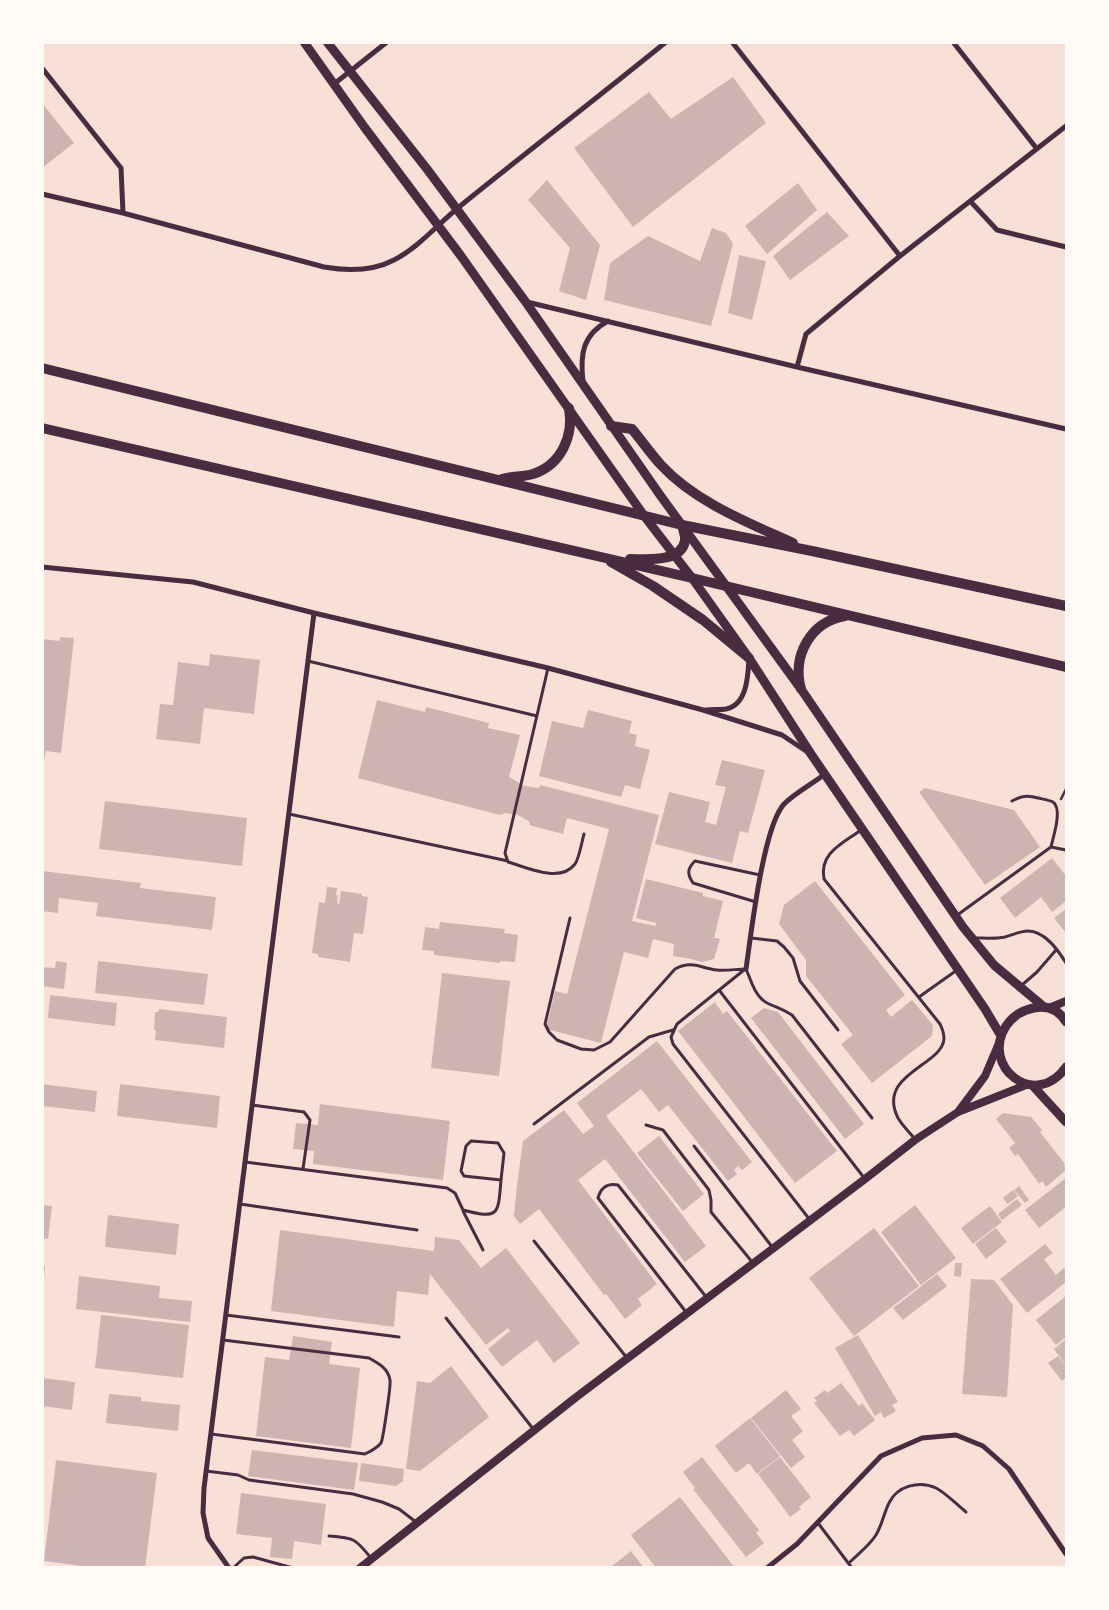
<!DOCTYPE html>
<html>
<head>
<meta charset="utf-8">
<style>
  body { margin:0 }
  #map { position:relative; width:1109px; height:1610px; overflow:hidden; background:#f7e1d7; font-family:"PT Sans",sans-serif }
  canvas { display:block }
  .frame { position:absolute; inset:0; border:44px solid #fffaf5; pointer-events:none }
</style>
</head>
<body>
<div id="map">
<canvas width="1109" height="1610"></canvas>
<div class="frame"></div>
</div>
<script>
const ctx = document.querySelector('canvas').getContext('2d');
ctx.lineJoin = 'round';
function fillPath(path, color) {
  ctx.fillStyle = color;
  ctx.fill(path, 'evenodd');
}
function trace(path, color, width, dash) {
  ctx.strokeStyle = color;
  ctx.lineWidth = width;
  ctx.lineCap = dash ? 'butt' : 'round';
  ctx.setLineDash(dash || []);
  ctx.stroke(path);
}
const building = new Path2D(`
  M 733,77 L 766,123 L 633,227 L 574,148 L 649,92 L 671,119 Z
  M 42,103 L 74,143 L 42,168 Z
  M 547,180 L 600,245 L 586,300 L 559,291 L 570,248 L 528,200 Z
  M 798,183 L 817,210 L 767,254 L 745,226 Z
  M 827,212 L 849,236 L 790,280 L 773,256 Z
  M 712,228 L 726,233 L 733,244 L 711,326 L 604,300 L 610,263 L 648,236 L 700,261 Z
  M 739,255 L 766,261 L 752,320 L 728,313 Z
  M 60,637 L 74,638 L 61,753 L 46,751 L 42,769 L 42,639 L 60,641 Z
  M 210,654 L 260,660 L 254,714 L 204,708 L 200,744 L 156,739 L 160,704 L 173,705 L 178,662 L 209,666 Z
  M 377,700 L 425,712 L 426,707 L 489,723 L 488,728 L 520,735 L 509,777 L 524,786 L 539,788 L 540,785 L 659,815 L 632,921 L 656,926 L 656,923 L 636,918 L 646,879 L 703,893 L 703,896 L 723,901 L 714,938 L 711,937 L 720,939 L 714,959 L 702,962 L 691,959 L 673,956 L 674,944 L 653,939 L 648,958 L 624,952 L 601,1043 L 546,1029 L 555,991 L 567,994 L 609,829 L 567,818 L 563,834 L 529,825 L 530,822 L 518,815 L 505,813 L 500,815 L 358,778 Z
  M 588,710 L 632,721 L 629,733 L 637,735 L 635,746 L 650,750 L 640,789 L 625,785 L 621,797 L 539,776 L 552,721 L 583,728 Z
  M 722,760 L 765,770 L 748,833 L 740,831 L 732,863 L 655,844 L 669,792 L 710,802 L 705,822 L 716,825 L 726,787 L 715,785 Z
  M 925,788 L 1014,810 L 1040,847 L 985,885 L 919,792 Z
  M 105,801 L 247,818 L 242,866 L 99,849 Z
  M 1052,858 L 1066,876 L 1066,901 L 1052,912 L 1041,897 L 1015,918 L 1000,898 Z
  M 42,871 L 141,883 L 140,888 L 216,897 L 212,930 L 96,916 L 98,903 L 59,898 L 58,913 L 42,911 Z
  M 815,881 L 905,995 L 886,1010 L 891,1017 L 912,1000 L 933,1025 L 932,1036 L 872,1083 L 841,1044 L 853,1035 L 806,976 L 806,960 L 779,924 L 784,905 Z
  M 327,887 L 337,888 L 336,895 L 338,896 L 337,903 L 339,904 L 341,891 L 362,894 L 362,896 L 368,897 L 363,934 L 354,933 L 350,962 L 318,957 L 318,954 L 312,953 L 319,902 L 325,903 Z
  M 1066,909 L 1066,933 L 1054,918 Z
  M 440,922 L 505,929 L 504,933 L 518,935 L 515,962 L 500,961 L 500,963 L 434,955 L 434,951 L 422,950 L 425,927 L 439,929 Z
  M 56,961 L 67,963 L 64,989 L 42,986 L 42,967 L 55,968 Z
  M 98,961 L 208,974 L 204,1005 L 95,993 Z
  M 442,973 L 510,981 L 499,1076 L 431,1068 Z
  M 50,995 L 117,1003 L 115,1026 L 48,1018 Z
  M 715,1002 L 723,1014 L 727,1011 L 837,1151 L 795,1183 L 678,1031 Z
  M 764,1008 L 778,1012 L 864,1124 L 845,1139 L 751,1018 Z
  M 159,1009 L 227,1017 L 224,1048 L 155,1040 L 156,1030 L 154,1030 L 155,1012 L 158,1012 Z
  M 657,1041 L 752,1162 L 742,1170 L 738,1166 L 734,1170 L 737,1174 L 728,1181 L 668,1105 L 659,1112 L 641,1089 L 606,1116 L 706,1246 L 685,1262 L 605,1159 L 578,1180 L 657,1284 L 638,1299 L 642,1305 L 625,1319 L 606,1294 L 604,1295 L 539,1209 L 520,1224 L 514,1216 L 517,1185 L 523,1141 L 564,1110 L 583,1134 L 594,1126 L 577,1103 Z
  M 42,1084 L 97,1091 L 95,1112 L 42,1106 Z
  M 120,1084 L 220,1096 L 217,1128 L 117,1116 Z
  M 320,1104 L 450,1121 L 443,1180 L 313,1164 L 314,1151 L 293,1149 L 296,1123 L 318,1125 Z
  M 1003,1113 L 1031,1117 L 1042,1130 L 1040,1132 L 1065,1164 L 1064,1165 L 1066,1170 L 1046,1187 L 1042,1181 L 1039,1184 L 1018,1154 L 1015,1156 L 1009,1148 L 1015,1143 L 996,1119 Z
  M 659,1136 L 704,1194 L 683,1211 L 637,1153 Z
  M 1066,1178 L 1066,1207 L 1039,1228 L 1025,1210 Z
  M 1019,1186 L 1029,1200 L 1025,1203 L 1014,1190 Z
  M 1013,1190 L 1018,1196 L 1008,1204 L 1003,1198 Z
  M 1017,1199 L 1022,1205 L 1002,1220 L 998,1214 Z
  M 42,1205 L 52,1206 L 48,1239 L 42,1238 Z
  M 915,1205 L 956,1258 L 921,1285 L 881,1232 Z
  M 990,1206 L 1002,1222 L 973,1244 L 961,1228 Z
  M 108,1215 L 179,1224 L 176,1255 L 105,1247 Z
  M 874,1228 L 919,1286 L 854,1336 L 809,1278 Z
  M 996,1228 L 1007,1242 L 986,1259 L 975,1244 Z
  M 280,1230 L 434,1251 L 435,1237 L 459,1240 L 481,1268 L 506,1248 L 580,1343 L 554,1363 L 537,1340 L 502,1367 L 488,1349 L 510,1331 L 508,1328 L 486,1345 L 430,1274 L 428,1295 L 397,1291 L 394,1327 L 271,1311 Z
  M 1045,1244 L 1053,1253 L 1044,1259 L 1056,1275 L 1064,1268 L 1066,1271 L 1066,1282 L 1027,1313 L 1000,1279 Z
  M 955,1263 L 962,1263 L 961,1277 L 954,1276 Z
  M 42,1266 L 45,1266 L 44,1279 L 42,1279 Z
  M 937,1274 L 947,1286 L 903,1320 L 893,1308 Z
  M 79,1276 L 160,1286 L 159,1298 L 192,1301 L 190,1322 L 76,1309 Z
  M 971,1279 L 994,1280 L 1013,1305 L 1007,1397 L 962,1394 Z
  M 1066,1296 L 1066,1337 L 1056,1345 L 1036,1320 Z
  M 101,1315 L 189,1325 L 183,1378 L 95,1368 Z
  M 858,1335 L 898,1402 L 892,1405 L 896,1411 L 884,1418 L 881,1412 L 875,1416 L 835,1348 Z
  M 293,1336 L 332,1342 L 329,1364 L 360,1368 L 351,1448 L 256,1436 L 265,1357 L 289,1360 Z
  M 1066,1339 L 1066,1366 L 1054,1349 Z
  M 1058,1356 L 1066,1367 L 1066,1377 L 1062,1381 L 1048,1363 Z
  M 451,1366 L 489,1417 L 420,1471 L 406,1469 L 417,1381 L 430,1383 Z
  M 42,1378 L 75,1382 L 72,1410 L 42,1406 Z
  M 841,1383 L 859,1406 L 862,1403 L 875,1420 L 854,1436 L 849,1430 L 840,1436 L 814,1403 L 817,1401 L 814,1398 L 825,1390 L 827,1393 Z
  M 786,1390 L 801,1409 L 791,1416 L 803,1431 L 792,1440 L 805,1457 L 791,1468 L 751,1418 Z
  M 109,1394 L 141,1397 L 141,1401 L 180,1405 L 178,1431 L 106,1423 Z
  M 750,1418 L 780,1456 L 757,1474 L 749,1463 L 736,1473 L 715,1446 Z
  M 252,1450 L 358,1463 L 354,1490 L 248,1476 Z
  M 702,1457 L 759,1530 L 756,1533 L 764,1543 L 746,1557 L 693,1489 L 695,1488 L 683,1472 Z
  M 780,1457 L 811,1497 L 799,1507 L 801,1509 L 790,1517 L 758,1474 Z
  M 56,1460 L 157,1473 L 145,1568 L 97,1568 L 44,1561 Z
  M 361,1463 L 404,1469 L 403,1481 L 396,1486 L 359,1481 Z
  M 241,1493 L 326,1504 L 321,1545 L 294,1541 L 292,1559 L 270,1557 L 272,1538 L 236,1534 Z
  M 680,1497 L 735,1568 L 656,1568 L 631,1535 Z
  M 631,1551 L 644,1568 L 613,1568 L 612,1566 Z`);
const path = new Path2D(`
  M 1061,799 L 1066,789`);
const service = new Path2D(`
  M 308,661 L 537,716
  M 548,668 L 505,853 L 508,862 C 526,867 560,884 575,864 C 579,859 582,841 584,834
  M 1012,801 C 1021,796 1027,795 1038,798 C 1042,799 1049,800 1053,802 C 1063,809 1053,837 1051,847
  M 289,814 L 508,861
  M 861,830 C 842,844 819,853 824,879 L 940,1024 C 942,1028 944,1034 944,1039 C 942,1066 876,1074 898,1118 C 902,1125 909,1132 915,1139
  M 756,902 L 693,883 C 687,874 687,869 695,861 L 760,875
  M 956,916 L 1051,847 L 1066,850
  M 570,918 L 545,1024 L 549,1032 L 557,1040 L 581,1049 L 594,1050 L 610,1042 L 675,969 C 692,960 700,968 717,970 C 726,971 737,969 746,969
  M 751,938 L 777,941 L 784,947 L 793,958 L 800,981 L 838,1030
  M 974,938 C 984,938 995,939 1005,937 C 1013,935 1020,931 1028,931 C 1045,931 1058,950 1066,963
  M 746,969 C 751,980 755,997 767,1003 C 777,1008 781,1008 792,1015 L 872,1118
  M 744,970 L 677,1024 L 671,1037 L 673,1044 L 810,1220
  M 1022,985 L 1037,972 L 1056,950
  M 719,990 L 865,1179
  M 919,997 L 957,970
  M 252,1105 L 304,1112 L 310,1120 L 303,1169
  M 534,1124 L 649,1037 L 673,1030
  M 646,1125 L 663,1130 L 709,1190 L 711,1200 L 711,1212 L 753,1263
  M 694,1146 L 773,1248
  M 245,1162 L 447,1188 L 455,1193 L 463,1210 C 500,1220 498,1214 501,1180 L 464,1176 L 461,1171 L 466,1146 L 471,1141 L 498,1143 L 504,1153 L 501,1180
  M 240,1204 L 417,1230
  M 463,1211 L 483,1250
  M 534,1241 L 627,1358
  M 686,1312 L 598,1198 C 601,1187 607,1183 618,1185 L 707,1298
  M 226,1315 L 399,1337
  M 446,1318 L 534,1430
  M 211,1434 L 365,1454 C 371,1451 376,1449 381,1443 C 383,1439 391,1386 390,1380 C 388,1368 378,1363 369,1358 L 223,1340
  M 206,1471 L 238,1475 L 249,1480 L 353,1494 L 382,1502 L 399,1509 L 416,1522
  M 818,1523 L 852,1568
  M 329,1536 C 354,1538 355,1538 371,1558
  M 849,1563 C 858,1554 869,1546 876,1535 C 882,1525 884,1513 889,1503 C 897,1486 919,1480 936,1488 C 946,1493 957,1505 966,1512
  M 233,1568 L 244,1558 L 253,1557 L 293,1568`);
const minor = new Path2D(`
  M 732,42 L 900,256
  M 953,42 L 1037,149
  M 42,68 L 121,168 L 123,213
  M 334,84 L 387,42
  M 42,194 L 123,213 L 324,267 C 347,271 373,271 394,260 C 419,247 437,225 459,207 C 527,152 597,98 666,42
  M 971,202 L 997,230 L 1066,247
  M 527,302 L 797,367 L 1066,429
  M 797,367 L 806,334 L 900,256 L 1066,126
  M 583,382 C 580,355 582,335 608,321
  M 42,567 L 193,582 L 314,613 L 548,668 L 703,710 L 782,735 L 806,751
  M 706,710 C 712,709 720,710 726,709 C 747,705 748,676 749,659
  M 746,969 C 751,935 763,827 784,804 C 795,793 812,784 825,774
  M 229,1568 L 208,1538 L 203,1513 L 204,1488 L 314,613
  M 767,1568 L 797,1544 L 881,1456 L 922,1438 L 956,1435 L 983,1446 L 1009,1469 L 1066,1554`);
const tertiary = new Path2D(`
  M 1049,1008 L 1066,1001
  M 958,1112 L 985,1076 L 999,1043
  M 360,1568 L 575,1398 L 865,1179 L 915,1140 L 958,1112 L 1026,1085`);
const secondary = new Path2D(`
  M 304,42 L 365,128 L 461,256 L 645,517 L 692,578 L 749,658 L 811,754 L 985,1009 L 1001,1036
  M 327,42 L 427,169 L 525,301 L 660,495 L 801,689 L 963,927 L 994,965 L 1044,1007
  M 1066,1022 C 1059,1010 1048,1005 1034,1008 C 1022,1010 1013,1016 1006,1026 C 980,1066 1035,1111 1066,1067
  M 1033,1086 L 1066,1122`);
const primary = new Path2D(`
  M 42,368 L 682,525 L 812,551 L 1066,606
  M 611,426 L 632,429 C 642,441 651,454 661,465 C 695,502 749,523 793,543
  M 42,428 L 692,578 L 1066,667
  M 502,479 C 512,476 523,477 533,474 C 561,465 574,436 569,408
  M 630,559 C 646,559 681,563 685,541 C 686,536 683,530 682,525
  M 611,562 L 653,586 L 703,620 L 749,658
  M 801,689 C 792,656 810,622 845,616`);
fillPath(building, '#ccb4b1');
trace(path, '#4a2c40', 2.5);
trace(service, '#4a2c40', 3);
trace(minor, '#4a2c40', 5);
trace(tertiary, '#4a2c40', 8);
trace(secondary, '#4a2c40', 9);
trace(primary, '#4a2c40', 10);
</script>
</body>
</html>
